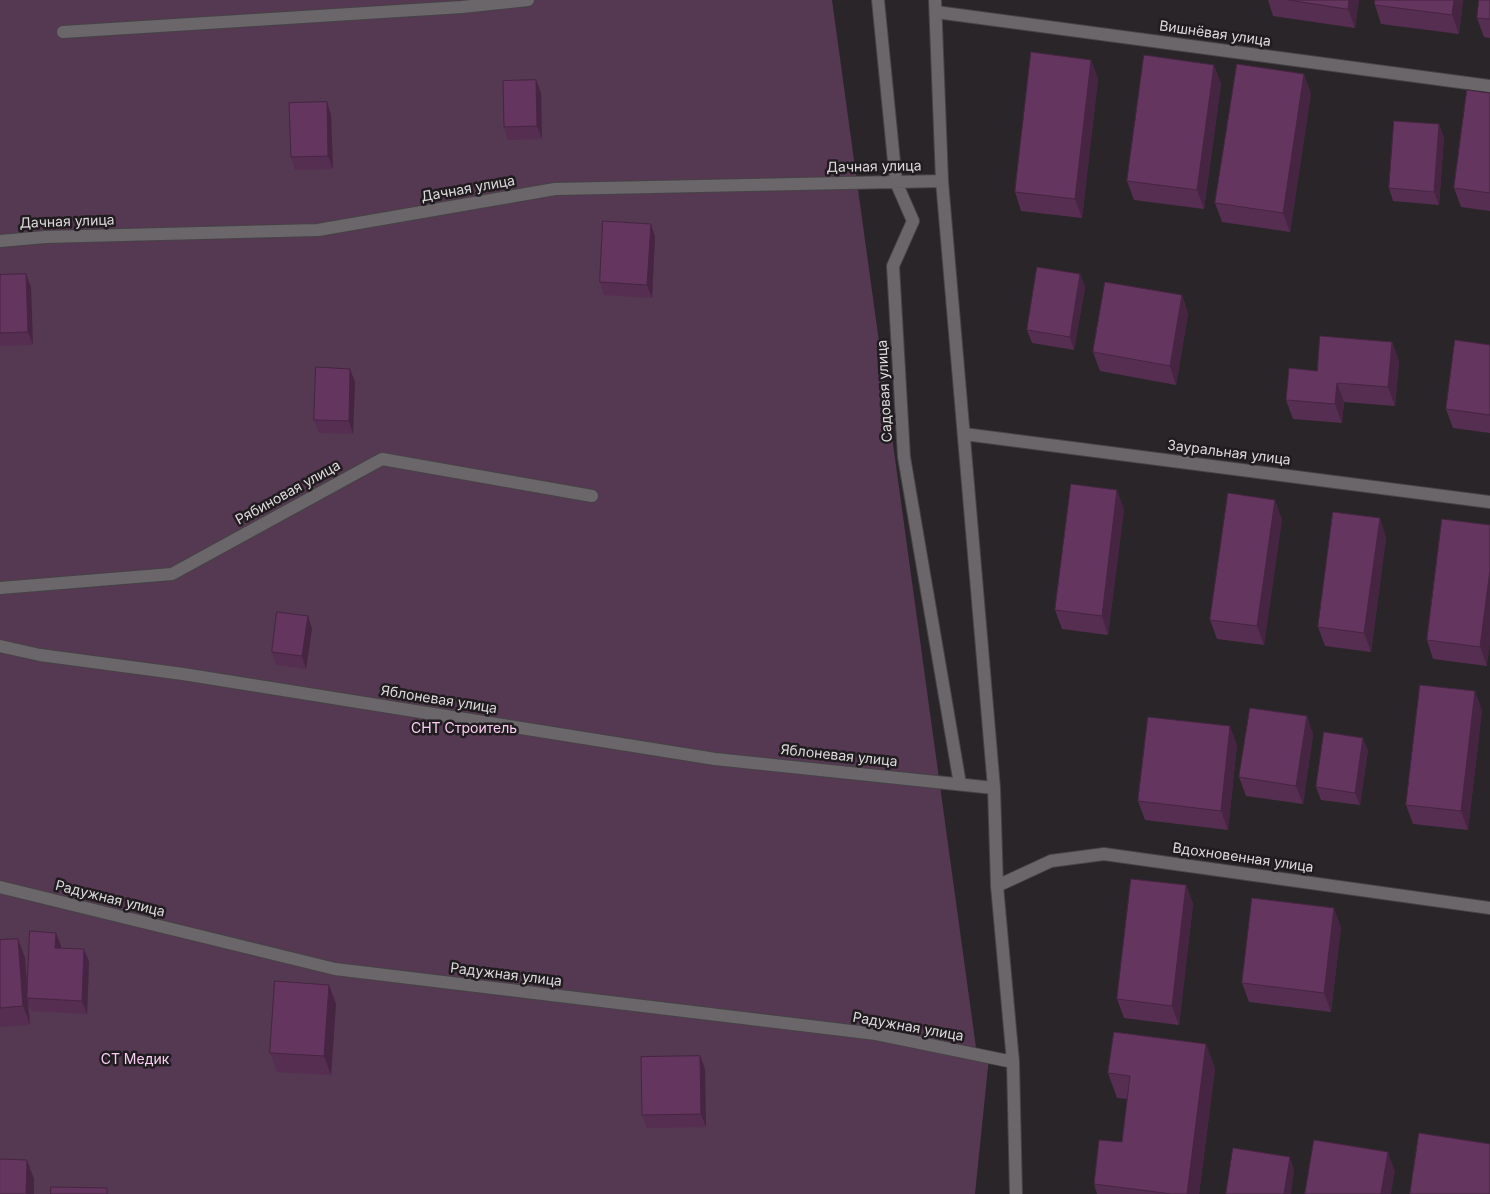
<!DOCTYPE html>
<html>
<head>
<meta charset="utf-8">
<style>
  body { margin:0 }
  canvas { display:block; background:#292529 }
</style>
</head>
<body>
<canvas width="1490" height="1194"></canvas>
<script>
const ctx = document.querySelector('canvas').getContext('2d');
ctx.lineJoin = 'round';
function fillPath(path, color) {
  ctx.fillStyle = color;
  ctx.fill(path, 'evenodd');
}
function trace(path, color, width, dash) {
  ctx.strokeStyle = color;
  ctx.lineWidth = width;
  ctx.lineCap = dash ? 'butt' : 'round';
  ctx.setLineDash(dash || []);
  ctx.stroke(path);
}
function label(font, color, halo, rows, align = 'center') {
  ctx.font = font + ' Inter,sans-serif';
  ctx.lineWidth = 5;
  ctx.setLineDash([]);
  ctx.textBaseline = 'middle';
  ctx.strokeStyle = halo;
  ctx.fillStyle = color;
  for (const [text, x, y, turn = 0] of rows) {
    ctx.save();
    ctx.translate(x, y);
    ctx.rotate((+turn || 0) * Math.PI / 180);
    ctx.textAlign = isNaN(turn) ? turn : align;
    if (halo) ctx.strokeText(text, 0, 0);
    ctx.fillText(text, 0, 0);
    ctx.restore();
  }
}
const green = new Path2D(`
  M 0,0 L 832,0 L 977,1055 L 989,1057 L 975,1194 L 0,1194 Z`);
const minor = new Path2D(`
  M 878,0 L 896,182 L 913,221 L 893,266 L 904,457 L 960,784
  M 935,0 L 942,181 L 994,788 L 997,886 L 1013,1062 L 1016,1194
  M 936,12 L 1490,86
  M 63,32 L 462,7 L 528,0
  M 0,241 L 45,237 L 318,230 L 555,189 L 942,181
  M 964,434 L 1490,502
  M 0,588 L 172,574 L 382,459 L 592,496
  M 0,646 L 40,655 L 183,674 L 715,759 L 994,788
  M 997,886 L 1051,861 L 1104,854 L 1490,908
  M 0,887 L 335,969 L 876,1034 L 1013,1062`);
const wall = new Path2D(`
  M 1268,0 L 1359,0 L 1355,28 L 1273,16 Z
  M 1463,0 L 1459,34 L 1381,24 L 1375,5 Z
  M 1490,0 L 1490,38 L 1484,37 L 1477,18 Z
  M 1091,60 L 1098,79 L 1082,218 L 1021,211 L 1015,192 Z
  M 1214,65 L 1221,84 L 1204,209 L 1134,200 L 1127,181 Z
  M 536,80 L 541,93 L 542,139 L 508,140 L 504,127 Z
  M 1311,93 L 1290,232 L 1222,222 L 1215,203 Z
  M 1490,93 L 1490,211 L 1461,207 L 1454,188 Z
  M 327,102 L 331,115 L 333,169 L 295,170 L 291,157 Z
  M 1444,137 L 1439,205 L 1393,201 L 1389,188 Z
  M 655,237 L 652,298 L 604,295 L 600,282 Z
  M 26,274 L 31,287 L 33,345 L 0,346 L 0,275 Z
  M 1080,274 L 1085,287 L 1074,350 L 1032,343 L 1027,330 Z
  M 1182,295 L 1188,314 L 1176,385 L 1100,371 L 1093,352 Z
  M 1392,342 L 1399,361 L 1395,406 L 1344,402 L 1342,423 L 1293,419 L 1286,400 L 1317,371 Z
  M 1490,345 L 1490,433 L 1453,428 L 1446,409 Z
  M 355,382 L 353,434 L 319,433 L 314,420 Z
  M 1124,509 L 1108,635 L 1062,629 L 1055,610 Z
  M 1282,519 L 1264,645 L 1217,639 L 1210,620 Z
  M 1490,525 L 1487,666 L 1433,659 L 1427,640 Z
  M 1386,537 L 1371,652 L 1325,646 L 1318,627 Z
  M 308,616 L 312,629 L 306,669 L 276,665 L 272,652 Z
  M 1482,710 L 1468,830 L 1413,824 L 1406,805 Z
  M 1307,716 L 1313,735 L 1303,804 L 1246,796 L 1239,777 Z
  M 1237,745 L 1228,830 L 1145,820 L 1138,801 Z
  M 1368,750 L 1360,805 L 1321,800 L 1316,787 Z
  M 1186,885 L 1193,904 L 1179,1025 L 1124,1018 L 1117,999 Z
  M 1341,927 L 1331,1012 L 1249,1002 L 1242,983 Z
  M 56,933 L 61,946 L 61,948 L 89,962 L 87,1014 L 31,1011 L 28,1001 L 30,1025 L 0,1027 L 0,940 L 18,939 L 25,958 L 27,990 Z
  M 329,985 L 336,1004 L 331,1075 L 277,1072 L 270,1053 Z
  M 1206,1044 L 1215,1069 L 1199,1194 L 1097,1194 L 1094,1184 L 1122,1142 L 1128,1099 L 1117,1098 L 1108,1073 Z
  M 700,1056 L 705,1069 L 706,1127 L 647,1128 L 642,1115 Z`);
const shadedWall = new Path2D(`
  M 1349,0 L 1359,0 L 1355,28 L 1348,9 Z
  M 1454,0 L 1463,0 L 1459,34 L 1452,15 Z
  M 1091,60 L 1098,79 L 1082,218 L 1075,199 Z
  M 1214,65 L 1221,84 L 1204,209 L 1197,190 Z
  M 1304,74 L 1311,93 L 1290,232 L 1283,213 Z
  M 536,80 L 541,93 L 542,139 L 537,126 Z
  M 327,102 L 331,115 L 333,169 L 328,156 Z
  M 1439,124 L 1444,137 L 1439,205 L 1434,192 Z
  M 651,224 L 655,237 L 652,298 L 647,285 Z
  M 26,274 L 31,287 L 33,345 L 28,332 Z
  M 1080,274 L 1085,287 L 1074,350 L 1070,337 Z
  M 1182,295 L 1188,314 L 1176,385 L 1170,366 Z
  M 1392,342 L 1399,361 L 1395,406 L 1388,387 Z
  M 350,369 L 355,382 L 353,434 L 349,421 Z
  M 1337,383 L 1344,402 L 1342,423 L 1335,404 Z
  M 1117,490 L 1124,509 L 1108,635 L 1102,616 Z
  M 1275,500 L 1282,519 L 1264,645 L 1257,626 Z
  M 1380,518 L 1386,537 L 1371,652 L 1364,633 Z
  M 1490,570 L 1490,644 L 1487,666 L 1480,647 Z
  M 308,616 L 312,629 L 306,669 L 302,656 Z
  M 1475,691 L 1482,710 L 1468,830 L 1461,811 Z
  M 1307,716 L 1313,735 L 1303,804 L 1296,786 Z
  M 1230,726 L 1237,745 L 1228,830 L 1221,811 Z
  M 1363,738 L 1368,750 L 1360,805 L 1355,793 Z
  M 1186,885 L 1193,904 L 1179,1025 L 1172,1006 Z
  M 1334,908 L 1341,927 L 1331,1012 L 1324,993 Z
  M 56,933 L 61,946 L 60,961 L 55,948 Z
  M 18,939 L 25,958 L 28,998 L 27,998 L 28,1001 L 30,1025 L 23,1006 Z
  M 84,949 L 89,962 L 87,1014 L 82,1001 Z
  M 329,985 L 336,1004 L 331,1075 L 324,1056 Z
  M 1206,1044 L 1215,1069 L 1199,1194 L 1187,1194 Z
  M 700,1056 L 705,1069 L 706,1127 L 701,1114 Z
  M 1388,1152 L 1395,1171 L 1391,1194 L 1381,1194 Z
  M 1290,1157 L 1294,1170 L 1291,1194 L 1284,1194 Z
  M 27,1160 L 34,1179 L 34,1194 L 26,1194 Z`);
const building = new Path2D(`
  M 1289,0 L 1349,0 L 1348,9 Z
  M 1375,0 L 1454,0 L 1452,15 L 1375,5 Z
  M 1479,0 L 1490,0 L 1490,19 L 1477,18 Z
  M 1031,52 L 1091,60 L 1075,199 L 1015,192 Z
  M 1144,55 L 1214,65 L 1197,190 L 1127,181 Z
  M 1237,64 L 1304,74 L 1283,213 L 1215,203 Z
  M 536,80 L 537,126 L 504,127 L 503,81 Z
  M 1467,90 L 1490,93 L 1490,193 L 1454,188 Z
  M 327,102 L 328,156 L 291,157 L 289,103 Z
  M 1394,121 L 1439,124 L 1434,192 L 1389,188 Z
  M 603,221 L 651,224 L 647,285 L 600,282 Z
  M 1037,267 L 1080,274 L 1070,337 L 1027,330 Z
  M 26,274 L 28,332 L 0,333 L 0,275 Z
  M 1105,282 L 1182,295 L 1170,366 L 1093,352 Z
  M 1320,336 L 1392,342 L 1388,387 L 1337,383 L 1335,404 L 1286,400 L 1289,368 L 1317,371 Z
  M 1455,340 L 1490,345 L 1490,415 L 1446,409 Z
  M 316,367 L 350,369 L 349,421 L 314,420 Z
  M 1071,484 L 1117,490 L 1102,616 L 1055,610 Z
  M 1228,493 L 1275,500 L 1257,626 L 1210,620 Z
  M 1333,512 L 1380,518 L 1364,633 L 1318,627 Z
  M 1442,519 L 1490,525 L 1490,570 L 1480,647 L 1427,640 Z
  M 277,612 L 308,616 L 302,656 L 272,652 Z
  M 1420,685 L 1475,691 L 1461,811 L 1406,805 Z
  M 1250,708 L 1307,716 L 1296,786 L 1239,777 Z
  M 1148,717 L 1230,726 L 1221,811 L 1138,801 Z
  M 1324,732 L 1363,738 L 1355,793 L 1316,787 Z
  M 1131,879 L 1186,885 L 1172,1006 L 1117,999 Z
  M 1252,898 L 1334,908 L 1324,993 L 1242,983 Z
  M 30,931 L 56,933 L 55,948 L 84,949 L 82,1001 L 27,998 Z
  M 18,939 L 23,1006 L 0,1008 L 0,940 Z
  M 275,981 L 329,985 L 324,1056 L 270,1053 Z
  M 1114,1032 L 1206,1044 L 1187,1194 L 1172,1194 L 1094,1184 L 1099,1140 L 1122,1142 L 1130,1076 L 1108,1073 Z
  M 700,1056 L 701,1114 L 642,1115 L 641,1057 Z
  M 1419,1133 L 1490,1144 L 1490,1194 L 1410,1194 Z
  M 1314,1140 L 1388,1152 L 1381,1194 L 1305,1194 Z
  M 1233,1148 L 1290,1157 L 1284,1194 L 1226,1194 Z
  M 0,1159 L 27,1160 L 26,1194 L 0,1194 Z
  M 51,1187 L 107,1188 L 107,1194 L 51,1194 Z`);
const streetNames = [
  ["Вишнёвая улица",1215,34,8],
  ["Дачная улица",874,167,-1],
  ["Дачная улица",468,189,-10],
  ["Дачная улица",67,222,-2],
  ["Садовая улица",885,391,-93],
  ["Зауральная улица",1229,453,7],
  ["Рябиновая улица",288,493,-29],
  ["Яблоневая улица",439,700,9],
  ["Яблоневая улица",839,756,6],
  ["Вдохновенная улица",1243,858,8],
  ["Радужная улица",110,899,14],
  ["Радужная улица",506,975,7],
  ["Радужная улица",908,1027,10]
];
const parkNames = [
  ["СНТ Строитель",464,729],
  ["СТ Медик",135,1060]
];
fillPath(green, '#553851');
trace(minor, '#474346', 14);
trace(minor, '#6a6669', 12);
fillPath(wall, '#562e51');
fillPath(shadedWall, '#462542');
fillPath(building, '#64355e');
trace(building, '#462542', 1);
label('14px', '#dddadc', '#201c1f', streetNames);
label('14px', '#fbcdf4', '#201c1f', parkNames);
</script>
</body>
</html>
